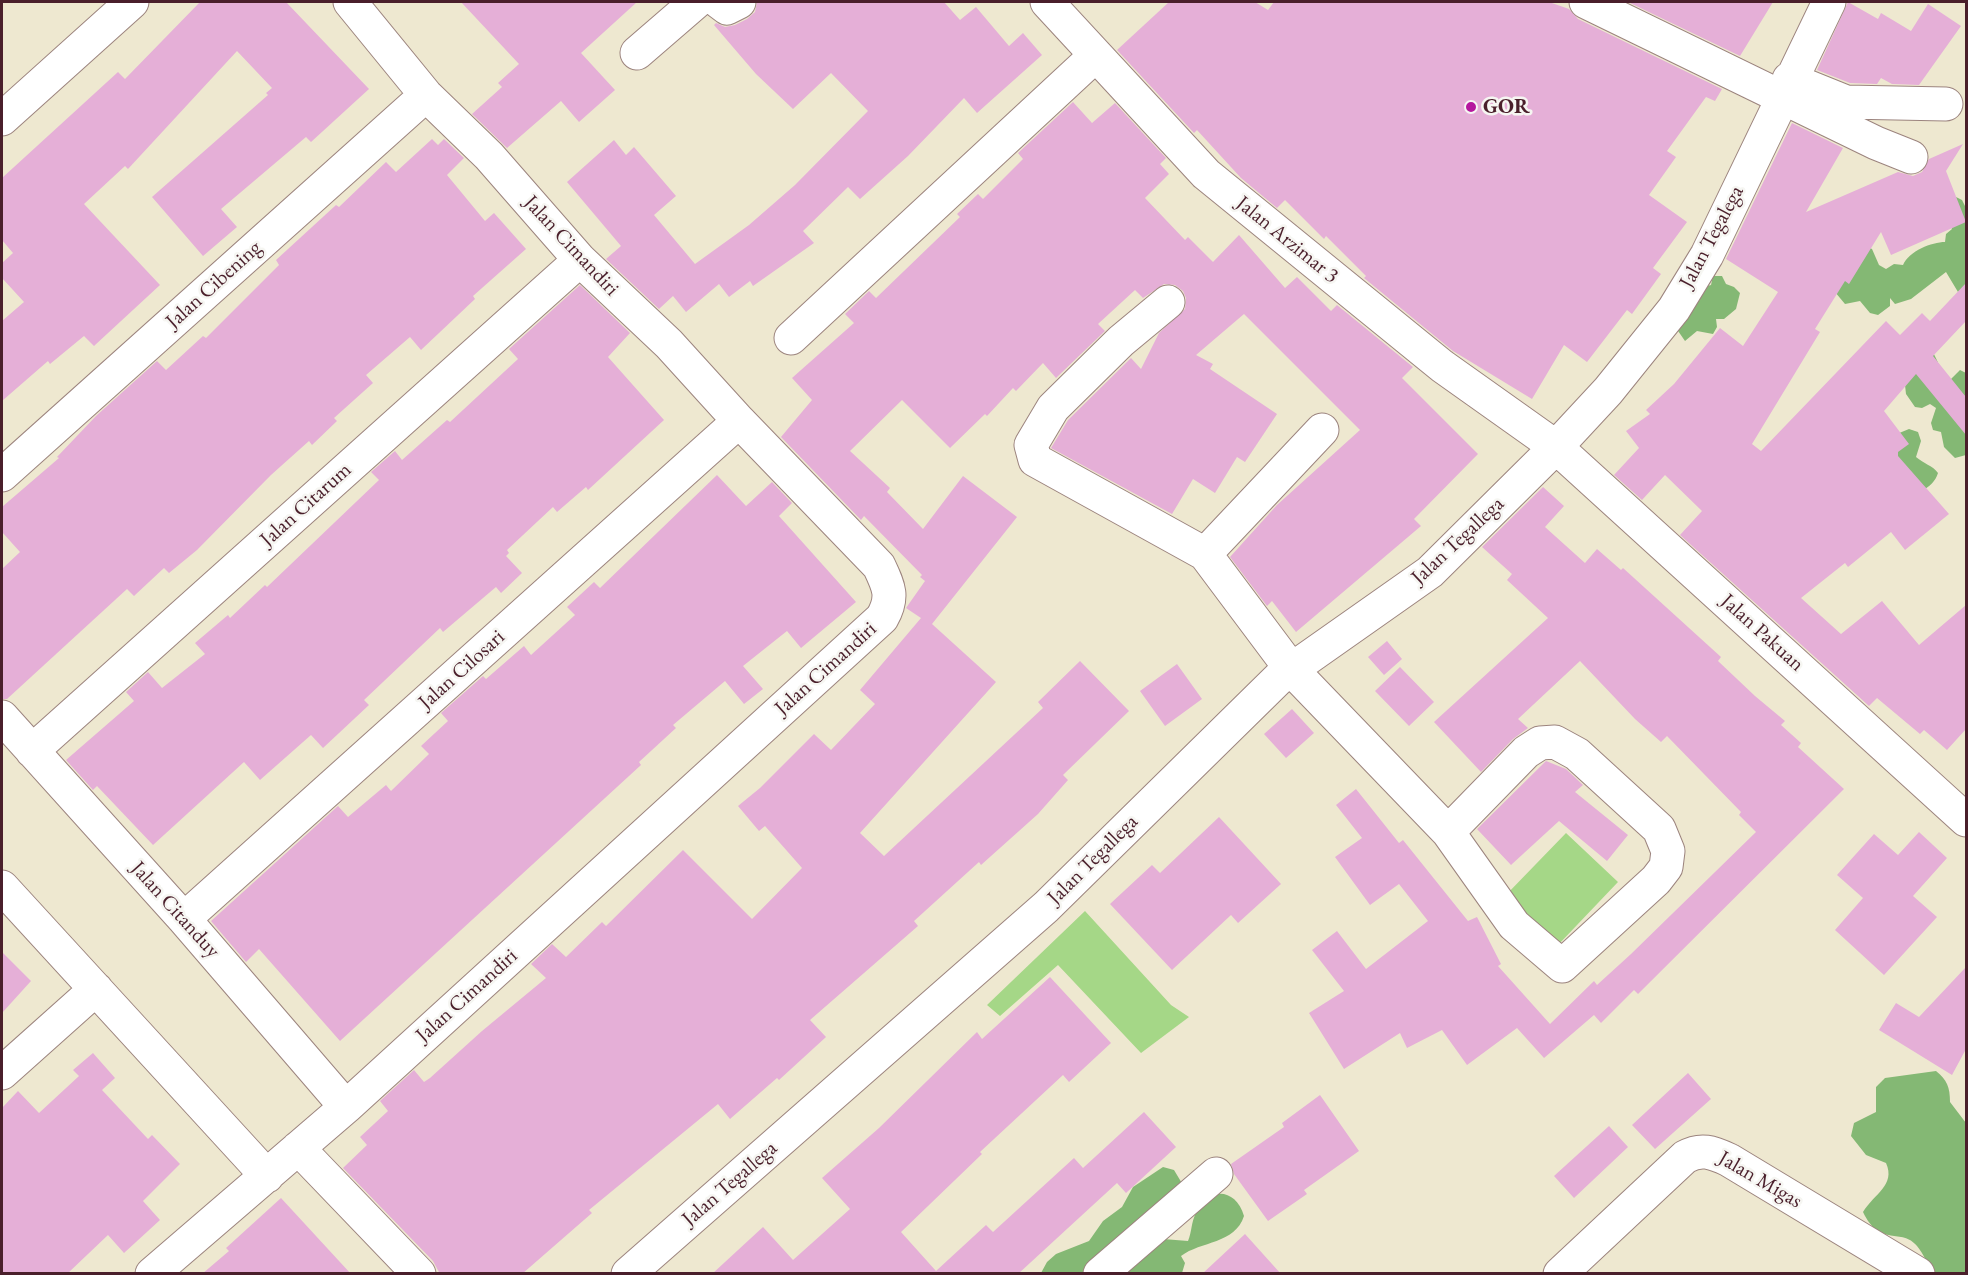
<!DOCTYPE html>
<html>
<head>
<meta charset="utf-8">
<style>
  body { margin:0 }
  #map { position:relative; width:1968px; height:1275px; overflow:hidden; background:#eee8d0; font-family:"EB Garamond",serif }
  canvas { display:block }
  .frame { position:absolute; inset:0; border:3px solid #4a1f2b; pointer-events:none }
</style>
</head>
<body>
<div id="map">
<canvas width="1968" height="1275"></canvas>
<div class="frame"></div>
</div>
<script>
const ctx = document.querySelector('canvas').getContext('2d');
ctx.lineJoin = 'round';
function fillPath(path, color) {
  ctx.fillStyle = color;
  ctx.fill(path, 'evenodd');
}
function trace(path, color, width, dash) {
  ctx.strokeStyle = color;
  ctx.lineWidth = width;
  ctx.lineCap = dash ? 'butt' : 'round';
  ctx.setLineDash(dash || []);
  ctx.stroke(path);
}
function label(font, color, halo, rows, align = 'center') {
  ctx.font = font + ' "EB Garamond",serif';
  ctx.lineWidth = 5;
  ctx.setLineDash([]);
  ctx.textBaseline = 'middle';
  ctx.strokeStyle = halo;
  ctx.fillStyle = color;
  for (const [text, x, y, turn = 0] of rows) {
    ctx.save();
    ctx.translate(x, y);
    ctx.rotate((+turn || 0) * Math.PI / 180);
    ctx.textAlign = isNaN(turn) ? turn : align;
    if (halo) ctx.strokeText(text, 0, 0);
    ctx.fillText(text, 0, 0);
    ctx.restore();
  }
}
const green = new Path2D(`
  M 1566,833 L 1618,882 L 1557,946 L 1505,896 Z
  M 1085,911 L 1171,1005 L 1189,1017 L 1141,1053 L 1058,965 L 1000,1016 L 987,1005 Z`);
const forest = new Path2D(`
  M 1954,196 L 1962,200 L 1966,208 L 1966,296 L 1958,292 L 1946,272 L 1911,299 L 1895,304 L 1890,298 L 1890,306 L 1878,315 L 1870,313 L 1860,301 L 1845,304 L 1835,292 L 1864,245 L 1872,249 L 1879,265 L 1886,269 L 1894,264 L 1903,265 C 1909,251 1932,242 1945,242 L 1946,234 L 1952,229 L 1949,222 Z
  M 1713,276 L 1722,276 L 1726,284 L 1734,287 L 1740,293 L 1736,309 L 1724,319 L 1716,319 L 1717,327 L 1713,334 L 1697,331 L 1685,341 L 1676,328 L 1680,321 L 1693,311 L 1692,308 L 1699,301 L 1703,287 L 1711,285 Z
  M 1932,351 C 1939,362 1940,371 1949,381 L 1960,370 L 1966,373 L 1966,455 L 1955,458 L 1944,447 L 1941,432 L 1933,430 L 1931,423 L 1936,408 L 1930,404 L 1922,408 L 1915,407 L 1906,394 L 1905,385 Z
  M 1909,429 L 1918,432 L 1921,441 L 1916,457 C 1924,464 1932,465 1938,473 C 1935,482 1930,486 1922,491 L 1841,482 L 1892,436 Z
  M 1936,1071 C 1947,1080 1950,1087 1950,1102 L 1966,1123 L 1966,1273 L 1935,1273 C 1927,1265 1924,1254 1917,1246 C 1902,1227 1880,1248 1863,1212 C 1874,1194 1896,1185 1886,1163 L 1866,1155 L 1851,1136 L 1854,1123 L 1876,1112 L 1876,1087 L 1885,1078 Z
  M 1163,1167 L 1174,1170 L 1186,1190 L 1163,1239 L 1188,1241 C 1192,1232 1191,1222 1196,1213 C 1208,1186 1236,1188 1244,1216 C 1235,1244 1201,1241 1181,1256 L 1185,1263 L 1182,1273 L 1041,1273 L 1047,1262 L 1056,1254 L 1089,1241 L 1103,1221 L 1122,1207 L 1133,1187 Z`);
const building = new Path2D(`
  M 200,2 L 286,2 L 369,89 L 311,142 L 306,137 L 221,209 L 237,227 L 203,256 L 152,197 L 268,95 L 266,93 L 272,88 L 237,51 L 128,169 L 125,166 L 84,204 L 160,285 L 94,346 L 84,336 L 50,364 L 48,361 L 2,401 L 2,321 L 24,302 L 2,278 L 2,263 L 13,253 L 2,240 L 2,178 L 118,72 L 125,79 Z
  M 461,2 L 637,2 L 581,53 L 615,90 L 579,122 L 561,101 L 507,148 L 472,114 L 502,87 L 498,83 L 519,64 Z
  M 757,2 L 944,2 L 960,20 L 976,7 L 1009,46 L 1023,33 L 1042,55 L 977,113 L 964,98 L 908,156 L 860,199 L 848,187 L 803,231 L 814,243 L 753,286 L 750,281 L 729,297 L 719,284 L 686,312 L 673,296 L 659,309 L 606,259 L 621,246 L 567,182 L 614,140 L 626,155 L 634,147 L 676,196 L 654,215 L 695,264 L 749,225 L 795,185 L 868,111 L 831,73 L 793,109 L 756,74 L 714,25 L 716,23 L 725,27 L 735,25 L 747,19 L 755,12 Z
  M 1169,2 L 1255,2 L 1268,10 L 1274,2 L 1549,2 L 1569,9 L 1578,19 L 1722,89 L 1715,101 L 1706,97 L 1667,151 L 1676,157 L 1649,195 L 1687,222 L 1653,268 L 1661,274 L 1632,314 L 1627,310 L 1587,362 L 1564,345 L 1532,399 L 1453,351 L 1364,278 L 1366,276 L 1326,236 L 1324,239 L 1285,200 L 1277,208 L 1241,178 L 1197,130 L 1194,133 L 1117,50 Z
  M 1628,2 L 1773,2 L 1740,56 Z
  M 1848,2 L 1878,19 L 1881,13 L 1911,31 L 1928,4 L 1961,26 L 1919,85 L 1892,84 L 1881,78 L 1877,84 L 1850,83 L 1817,70 Z
  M 1073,102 L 1092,123 L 1115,103 L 1166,158 L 1160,164 L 1169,174 L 1145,198 L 1185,240 L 1188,237 L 1213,262 L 1239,235 L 1285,288 L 1297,277 L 1331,311 L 1337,305 L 1413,367 L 1402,378 L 1478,454 L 1414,519 L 1421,526 L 1296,632 L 1272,601 L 1267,606 L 1230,557 L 1277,505 L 1360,430 L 1244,314 L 1196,355 L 1213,364 L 1210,369 L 1277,414 L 1245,462 L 1237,457 L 1215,493 L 1193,479 L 1172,514 L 1051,448 L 1068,420 L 1131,358 L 1141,369 L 1159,333 L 1185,309 L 1186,298 L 1183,291 L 1175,285 L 1164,284 L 1143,298 L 1135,290 L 1098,324 L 1105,331 L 1056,378 L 1043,363 L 1016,391 L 1013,388 L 987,416 L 985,414 L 950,448 L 902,400 L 850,451 L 890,488 L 887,492 L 923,529 L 963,476 L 1017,517 L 932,624 L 996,682 L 860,833 L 884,856 L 1043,708 L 1038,702 L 1080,661 L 1129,711 L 1063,775 L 1068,780 L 1038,814 L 981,865 L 979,862 L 914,921 L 918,926 L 810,1020 L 826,1037 L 779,1080 L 777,1078 L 730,1119 L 718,1104 L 589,1210 L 592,1213 L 522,1274 L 440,1274 L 433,1261 L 343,1168 L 367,1145 L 360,1137 L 388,1111 L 380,1101 L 414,1070 L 424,1082 L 430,1078 L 482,1031 L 546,978 L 531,964 L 552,944 L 566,957 L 602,922 L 606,926 L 683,850 L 752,919 L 802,868 L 765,826 L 759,831 L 738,806 L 760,788 L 814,734 L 831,750 L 875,704 L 860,690 L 921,618 L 906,608 L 925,581 L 920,577 L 922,575 L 864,516 L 861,520 L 781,437 L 812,400 L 792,378 L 854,323 L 845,314 L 869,291 L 876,298 L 960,217 L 957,214 L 978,194 L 983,199 L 1023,159 L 1018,153 Z
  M 1792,123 L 1843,148 L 1806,212 L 1898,172 L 1913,176 L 1922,172 L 1929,159 L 1963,144 L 1946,171 L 1966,222 L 1891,255 L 1881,232 L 1849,284 L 1845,281 L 1815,329 L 1820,332 L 1752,444 L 1761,451 L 1886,321 L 1900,335 L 1922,313 L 1930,321 L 1966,283 L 1966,321 L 1933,356 L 1966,397 L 1966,435 L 1916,374 L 1884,411 L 1909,444 L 1898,452 L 1898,456 L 1949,514 L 1905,550 L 1891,532 L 1848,567 L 1845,563 L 1801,598 L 1841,634 L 1882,601 L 1919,645 L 1966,605 L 1966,729 L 1947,750 L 1924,730 L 1920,734 L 1877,698 L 1869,706 L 1680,535 L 1702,511 L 1665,475 L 1642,500 L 1614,475 L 1639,448 L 1626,431 L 1650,414 L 1646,410 L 1674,384 L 1720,328 L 1743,346 L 1778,292 L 1726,259 Z
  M 432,139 L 438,145 L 444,139 L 464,158 L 447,175 L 485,221 L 494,213 L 526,249 L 473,296 L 475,299 L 421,350 L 410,337 L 366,375 L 373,383 L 334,418 L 337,421 L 312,445 L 309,441 L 271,475 L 197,550 L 169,573 L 164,568 L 134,596 L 127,589 L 7,699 L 2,699 L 2,569 L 20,552 L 2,532 L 2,507 L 59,458 L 57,457 L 96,416 L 157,361 L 166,370 L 203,336 L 206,338 L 279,265 L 276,260 L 336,205 L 339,207 L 386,162 L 396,172 Z
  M 580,285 L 630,333 L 608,357 L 664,420 L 588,490 L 586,487 L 557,512 L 553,507 L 507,550 L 509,553 L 506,556 L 522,573 L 501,593 L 496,587 L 443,632 L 440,628 L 364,700 L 369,705 L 323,748 L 311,735 L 260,780 L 244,762 L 153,845 L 97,786 L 93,790 L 66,760 L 134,701 L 126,692 L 148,672 L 162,688 L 205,654 L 195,643 L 228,615 L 230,618 L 265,585 L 267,587 L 379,480 L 371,472 L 395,451 L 402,460 L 447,420 L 450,422 L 518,359 L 509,349 Z
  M 717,475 L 746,506 L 772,482 L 792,503 L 779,516 L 856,602 L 801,648 L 787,631 L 743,666 L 763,689 L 744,704 L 725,681 L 673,725 L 676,728 L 639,762 L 641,765 L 340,1041 L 259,949 L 246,962 L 211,921 L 338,806 L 348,817 L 386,785 L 391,791 L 429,754 L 421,746 L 448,721 L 441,713 L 483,676 L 486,679 L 524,646 L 531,655 L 575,615 L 567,607 L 594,582 L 600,588 Z
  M 1543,487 L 1564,506 L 1545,527 L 1585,563 L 1597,549 L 1621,570 L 1623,568 L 1721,657 L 1718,661 L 1755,696 L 1785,721 L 1781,725 L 1801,743 L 1798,747 L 1844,789 L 1638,994 L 1634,990 L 1601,1023 L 1594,1015 L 1544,1058 L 1517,1028 L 1467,1065 L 1442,1030 L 1407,1048 L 1400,1033 L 1344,1069 L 1309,1013 L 1344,991 L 1312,950 L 1337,931 L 1366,969 L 1428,921 L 1399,884 L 1370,905 L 1335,857 L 1362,838 L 1336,805 L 1356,789 L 1399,843 L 1403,840 L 1468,921 L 1477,917 L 1501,964 L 1498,966 L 1550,1024 L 1594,981 L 1597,985 L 1631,954 L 1756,832 L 1739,815 L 1741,812 L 1667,736 L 1661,742 L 1635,719 L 1580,661 L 1518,719 L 1528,728 L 1513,739 L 1481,772 L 1434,722 L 1548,618 L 1507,580 L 1512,574 L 1482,547 Z
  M 1387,641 L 1402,659 L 1384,675 L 1368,657 Z
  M 1177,664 L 1202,699 L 1165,726 L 1140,691 Z
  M 1400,667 L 1434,702 L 1409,726 L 1375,691 Z
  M 1292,709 L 1314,733 L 1286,758 L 1264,734 Z
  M 1546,761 L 1566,769 L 1583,785 L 1575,792 L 1628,835 L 1607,861 L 1559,821 L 1511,865 L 1477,829 Z
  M 1219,817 L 1281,884 L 1238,923 L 1231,915 L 1172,970 L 1110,904 L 1152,865 L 1160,873 Z
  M 1919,832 L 1947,858 L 1913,896 L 1937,917 L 1884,975 L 1835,930 L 1863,898 L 1837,875 L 1874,834 L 1898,855 Z
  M 2,952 L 31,981 L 2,1013 Z
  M 1966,967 L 1966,1049 L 1952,1075 L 1879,1030 L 1896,1003 L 1919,1017 Z
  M 1050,977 L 1111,1043 L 1069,1082 L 1063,1075 L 980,1152 L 982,1154 L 901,1232 L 936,1271 L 986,1225 L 993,1232 L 1074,1158 L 1083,1168 L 1144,1112 L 1176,1147 L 1126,1193 L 1117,1183 L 1018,1274 L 712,1274 L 763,1227 L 793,1260 L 850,1209 L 822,1178 L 879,1128 L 977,1032 L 982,1039 Z
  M 93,1053 L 115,1078 L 102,1090 L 148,1139 L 152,1135 L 180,1164 L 143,1201 L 160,1220 L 124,1253 L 108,1235 L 67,1274 L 2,1274 L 2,1108 L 18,1091 L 39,1113 L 79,1076 L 73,1070 Z
  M 1688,1073 L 1711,1099 L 1655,1149 L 1632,1125 Z
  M 1320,1095 L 1359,1151 L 1304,1190 L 1307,1194 L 1268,1221 L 1234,1174 L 1231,1164 L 1284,1127 L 1282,1123 Z
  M 1609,1126 L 1628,1147 L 1574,1198 L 1554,1176 Z
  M 281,1198 L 351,1274 L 202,1274 L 229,1251 L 226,1248 Z
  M 1245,1234 L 1281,1274 L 1202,1274 Z`);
const minor = new Path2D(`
  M 719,2 L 727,8 L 739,2
  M 1047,2 L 1206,174 L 1442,366 L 1556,447 L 1966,820
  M 1586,2 L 1876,143 L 1911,157
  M 637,53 L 696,2
  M 1789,79 L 1846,102 L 1946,104
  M 2,119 L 132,2
  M 1168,302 L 1121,341 L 1053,408 L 1031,445 L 1035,460 L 1205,554 L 1291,669 L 1448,832 L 1514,925 L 1562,966 L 1656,880 L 1666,867 L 1668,851 L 1659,829 L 1577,754 L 1555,742 L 1540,743 L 1526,752 L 1448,832
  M 791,338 L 1096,55
  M 2,475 L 426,95
  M 1205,554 L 1322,430
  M 2,717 L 184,919 L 346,1107
  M 32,751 L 580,260
  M 2,887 L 267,1176
  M 184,919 L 739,421
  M 2,1073 L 96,989
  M 298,1148 L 419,1274
  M 152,1274 L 346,1107 L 882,618 C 894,597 889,587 879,566 L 739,421 L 669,344 L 580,260 L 489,156 L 426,95 L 350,2
  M 628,1274 L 1046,907 L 1278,679 L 1430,572 L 1556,447 L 1608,391 L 1674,309 L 1707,255 L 1829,2
  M 1100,1274 L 1216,1174
  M 1560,1274 L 1685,1157 C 1701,1148 1712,1152 1729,1160 L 1918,1274`);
const markers = [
  [1471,107,6,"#b5179e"]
];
const poiNames = [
  ["GOR",1483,107]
];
const streetNames = [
  ["Jalan Tegalega",1712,237,-62],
  ["Jalan Arzimar 3",1287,240,39],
  ["Jalan Cimandiri",571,246,47],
  ["Jalan Cibening",214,285,-42],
  ["Jalan Citarum",306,505,-42],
  ["Jalan Tegallega",1458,541,-43],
  ["Jalan Pakuan",1762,633,42],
  ["Jalan Cimandiri",826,669,-42],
  ["Jalan Cilosari",462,670,-42],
  ["Jalan Tegallega",1093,860,-45],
  ["Jalan Citanduy",175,910,48],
  ["Jalan Cimandiri",467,996,-42],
  ["Jalan Migas",1760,1180,30],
  ["Jalan Tegallega",730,1184,-41]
];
fillPath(green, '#a5d787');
fillPath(forest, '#84b874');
fillPath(building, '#e5afd7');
trace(minor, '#9c847e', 35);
trace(minor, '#fff', 33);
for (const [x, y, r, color] of markers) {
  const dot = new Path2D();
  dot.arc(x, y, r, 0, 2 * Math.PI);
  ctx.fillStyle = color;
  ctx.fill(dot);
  trace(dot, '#f6f6f2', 2);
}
label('bold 21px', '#4a1f2b', '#f6f6f2', poiNames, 'left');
label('21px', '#4a1f2b', '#f6f6f2', streetNames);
</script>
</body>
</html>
